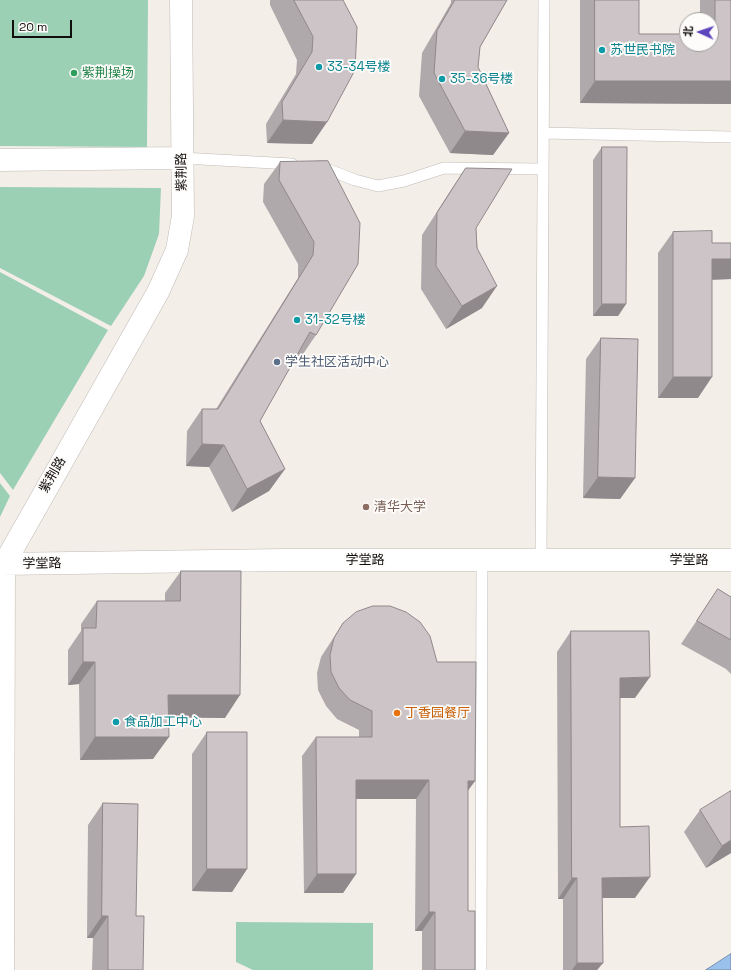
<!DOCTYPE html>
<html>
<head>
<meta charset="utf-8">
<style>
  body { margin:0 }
  #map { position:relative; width:731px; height:970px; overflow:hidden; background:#f4eee9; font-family:"Space Grotesk","Noto Sans SC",sans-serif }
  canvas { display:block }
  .north { position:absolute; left:679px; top:12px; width:40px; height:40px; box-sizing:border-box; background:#fefcfa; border:1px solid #9f9d9b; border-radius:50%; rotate:273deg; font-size:11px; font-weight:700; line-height:16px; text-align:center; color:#110e0d }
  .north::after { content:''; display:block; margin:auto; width:14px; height:18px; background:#5d44bc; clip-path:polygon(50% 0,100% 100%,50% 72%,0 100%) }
  .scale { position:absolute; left:12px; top:20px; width:60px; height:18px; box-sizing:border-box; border:2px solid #110e0d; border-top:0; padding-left:5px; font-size:12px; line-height:14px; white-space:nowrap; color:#110e0d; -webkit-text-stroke:3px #fefcfa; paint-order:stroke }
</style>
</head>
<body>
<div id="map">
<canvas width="731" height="970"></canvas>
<div class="north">北</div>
<div class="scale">20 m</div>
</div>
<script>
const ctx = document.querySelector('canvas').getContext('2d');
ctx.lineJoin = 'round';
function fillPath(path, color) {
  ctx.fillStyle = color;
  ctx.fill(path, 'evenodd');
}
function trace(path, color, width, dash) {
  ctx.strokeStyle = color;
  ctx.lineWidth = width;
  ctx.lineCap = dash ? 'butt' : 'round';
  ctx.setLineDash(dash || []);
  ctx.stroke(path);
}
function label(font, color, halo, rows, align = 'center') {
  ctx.font = font + ' "Space Grotesk","Noto Sans SC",sans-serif';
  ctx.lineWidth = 3.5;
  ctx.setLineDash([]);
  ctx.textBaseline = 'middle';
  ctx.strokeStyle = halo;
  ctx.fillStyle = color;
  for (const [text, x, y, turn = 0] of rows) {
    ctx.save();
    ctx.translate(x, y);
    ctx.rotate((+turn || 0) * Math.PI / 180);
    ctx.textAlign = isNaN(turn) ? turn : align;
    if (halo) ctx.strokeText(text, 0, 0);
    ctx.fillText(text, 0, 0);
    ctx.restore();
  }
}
const green = new Path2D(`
  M 0,0 L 148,0 L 147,147 L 0,146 Z
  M 0,187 L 161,188 L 159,234 L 144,276 L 111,326 L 0,268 Z
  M 0,272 L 108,330 L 13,490 L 0,473 Z
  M 0,483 L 10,496 L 0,517 Z
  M 236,922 L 373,923 L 373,970 L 253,970 L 236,962 Z`);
const water = new Path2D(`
  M 731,954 L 731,970 L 706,970 Z`);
const service = new Path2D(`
  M 543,133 L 731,137
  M 182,158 L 292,164
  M 319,166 L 355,180 L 378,186 L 404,181 L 444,168 L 543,169
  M 541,560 L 544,0
  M 481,970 L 482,560`);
const minor = new Path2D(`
  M 0,160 L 182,158
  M 0,564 L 284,560 L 731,560
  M 3,970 L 4,564 L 158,292 L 177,250 L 183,216 L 181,0`);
const wall = new Path2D(`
  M 270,0 L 343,0 L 327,122 L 312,144 L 267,143 L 266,124 L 296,74 L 297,60 L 270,5 Z
  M 451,0 L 507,0 L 480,47 L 478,67 L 509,133 L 493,155 L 450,153 L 419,96 L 422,53 L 451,3 Z
  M 580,0 L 639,0 L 639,34 L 711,44 L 711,20 L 700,20 L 700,0 L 731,0 L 731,104 L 580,103 Z
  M 602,147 L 626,304 L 618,316 L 593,316 L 593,160 Z
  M 328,161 L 316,335 L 301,357 L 296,355 L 260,421 L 285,469 L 269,491 L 232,512 L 209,467 L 186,466 L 187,431 L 202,409 L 216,409 L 298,278 L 298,264 L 263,202 L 264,184 L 280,162 Z
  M 466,168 L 476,228 L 482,308 L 446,329 L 421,289 L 422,235 L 451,190 Z
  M 673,232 L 712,243 L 731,243 L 731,279 L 712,280 L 698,398 L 658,398 L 658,253 Z
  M 601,338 L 635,478 L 620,499 L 583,498 L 586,359 Z
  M 181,571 L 225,718 L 168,717 L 153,759 L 80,760 L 79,684 L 68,685 L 68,650 L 81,631 L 81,624 L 97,601 L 165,601 L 165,593 Z
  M 718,589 L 731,597 L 731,674 L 726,669 L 681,644 Z
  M 343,623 L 437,662 L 475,781 L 468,790 L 468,911 L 475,970 L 422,970 L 422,931 L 415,931 L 416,799 L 356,799 L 356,874 L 343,893 L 304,893 L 302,756 L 316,737 L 359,737 L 359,730 L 337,719 L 326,706 L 318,690 L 317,673 L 321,657 Z
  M 571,631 L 635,698 L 620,698 L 620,827 L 635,898 L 602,898 L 603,963 L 597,970 L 563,970 L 563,899 L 558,899 L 557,652 Z
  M 207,732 L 247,869 L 232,892 L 192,891 L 192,754 Z
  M 103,803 L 136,916 L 143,970 L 92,970 L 93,938 L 87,938 L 88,825 Z
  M 700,810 L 731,853 L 706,868 L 684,832 Z`);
const shadedWall = new Path2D(`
  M 595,81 L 731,81 L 731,104 L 580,103 Z
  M 283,120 L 327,122 L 312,144 L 267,143 Z
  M 465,131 L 509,133 L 493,155 L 450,153 Z
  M 712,259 L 731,259 L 731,279 L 697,280 Z
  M 497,286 L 482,308 L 446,329 L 462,306 Z
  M 602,304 L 626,304 L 618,316 L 593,316 Z
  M 673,377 L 712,377 L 698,398 L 658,398 Z
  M 202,444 L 224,445 L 209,467 L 186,466 Z
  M 285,469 L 269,491 L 232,512 L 247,489 Z
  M 598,477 L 635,478 L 620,499 L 583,498 Z
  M 83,662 L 95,662 L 79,684 L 68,685 Z
  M 650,677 L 635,698 L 605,698 L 620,678 Z
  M 168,695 L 240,695 L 225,718 L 153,717 Z
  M 95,737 L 169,737 L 153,759 L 80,760 Z
  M 356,780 L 429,780 L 416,799 L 342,799 Z
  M 468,781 L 475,781 L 461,800 Z
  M 731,840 L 731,853 L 706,868 L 722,846 Z
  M 207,869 L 247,869 L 232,892 L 192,891 Z
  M 317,874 L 356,874 L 343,893 L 304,893 Z
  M 650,877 L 635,898 L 588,898 L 602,878 Z
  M 572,878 L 577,878 L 563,899 L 558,899 Z
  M 429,912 L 435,912 L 422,931 L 415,931 Z
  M 102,916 L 108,916 L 93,938 L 87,938 Z
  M 577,963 L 603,963 L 597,970 L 572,970 Z`);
const building = new Path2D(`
  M 294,0 L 343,0 L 357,27 L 355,70 L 327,122 L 283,120 L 282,102 L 312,52 L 313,37 Z
  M 455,0 L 507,0 L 480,47 L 478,67 L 509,133 L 465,131 L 434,73 L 437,31 Z
  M 595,0 L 639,0 L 639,34 L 687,34 L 687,44 L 711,44 L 711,34 L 715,34 L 715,0 L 731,0 L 731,81 L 595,81 Z
  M 602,147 L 627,147 L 626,304 L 602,304 Z
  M 328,161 L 360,223 L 358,264 L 316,335 L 310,332 L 260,421 L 285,469 L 247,489 L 224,445 L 202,444 L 202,409 L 218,409 L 313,255 L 314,242 L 279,180 L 280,162 Z
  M 466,168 L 512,169 L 476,228 L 477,248 L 497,286 L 462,306 L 436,266 L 437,213 Z
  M 712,231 L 712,243 L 731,243 L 731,259 L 712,259 L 712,377 L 673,377 L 673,232 Z
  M 601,338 L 638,339 L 635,478 L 598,477 Z
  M 181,571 L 241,571 L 240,695 L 168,695 L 169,737 L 95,737 L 95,662 L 83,662 L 83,628 L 96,628 L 97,601 L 180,601 Z
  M 718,589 L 731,597 L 731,640 L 697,621 Z
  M 373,606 L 390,606 L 406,612 L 420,622 L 430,636 L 437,662 L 476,662 L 475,781 L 468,781 L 468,911 L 475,911 L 475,970 L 435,970 L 435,912 L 429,912 L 429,780 L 356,780 L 356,874 L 317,874 L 316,737 L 372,737 L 372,711 L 350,700 L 339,688 L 331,672 L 330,655 L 334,638 L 343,623 L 356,612 Z
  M 571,631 L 649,631 L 650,677 L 620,678 L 620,827 L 649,826 L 650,877 L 602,878 L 603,963 L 577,963 L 577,878 L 572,878 Z
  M 207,732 L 247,732 L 247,869 L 207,869 Z
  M 731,791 L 731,840 L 722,846 L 700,810 Z
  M 103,803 L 138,804 L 136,916 L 144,916 L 143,970 L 108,970 L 108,916 L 102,916 Z`);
const markers = [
  [602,50,4,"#0f9aa8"],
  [319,67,4,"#0f9aa8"],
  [74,73,4,"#2e9e5b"],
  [442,79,4,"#0f9aa8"],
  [297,320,4,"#0f9aa8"],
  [277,362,4,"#5c6f8a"],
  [366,507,4,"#8d6e63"],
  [397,713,4,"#e8710a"],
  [116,722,4,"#0f9aa8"]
];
const cultureNames = [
  ["苏世民书院",610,50],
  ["33-34号楼",327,67],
  ["35-36号楼",450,79],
  ["31-32号楼",305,320],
  ["食品加工中心",124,722]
];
const leisureNames = [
  ["紫荆操场",82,73]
];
const streetNames = [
  ["紫荆路",182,172,-91],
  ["紫荆路",53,475,-60],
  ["学堂路",365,560],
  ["学堂路",689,560],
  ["学堂路",42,564,-1]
];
const serviceNames = [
  ["学生社区活动中心",285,362]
];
const educationNames = [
  ["清华大学",374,507]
];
const foodNames = [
  ["丁香园餐厅",405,713]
];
fillPath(green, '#9cd0b4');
fillPath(water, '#99c1eb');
trace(water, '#708ba8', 1);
trace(service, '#c0bab5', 12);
trace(minor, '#c0bab5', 23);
trace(service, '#fff', 11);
trace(minor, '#fff', 22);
fillPath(wall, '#afa9ab');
fillPath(shadedWall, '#8f898b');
fillPath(building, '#ccc4c7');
trace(building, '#8f898b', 1);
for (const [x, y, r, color] of markers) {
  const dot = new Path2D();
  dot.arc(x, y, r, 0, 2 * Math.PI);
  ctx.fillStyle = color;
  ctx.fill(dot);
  trace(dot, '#fefcfa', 1.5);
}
label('13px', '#0d838f', '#fefcfa', cultureNames, 'left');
label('13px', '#27864d', '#fefcfa', leisureNames, 'left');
label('13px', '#110e0d', '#fefcfa', streetNames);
label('13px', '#4e5e75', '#fefcfa', serviceNames, 'left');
label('13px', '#785e54', '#fefcfa', educationNames, 'left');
label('13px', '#c56008', '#fefcfa', foodNames, 'left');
</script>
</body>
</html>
